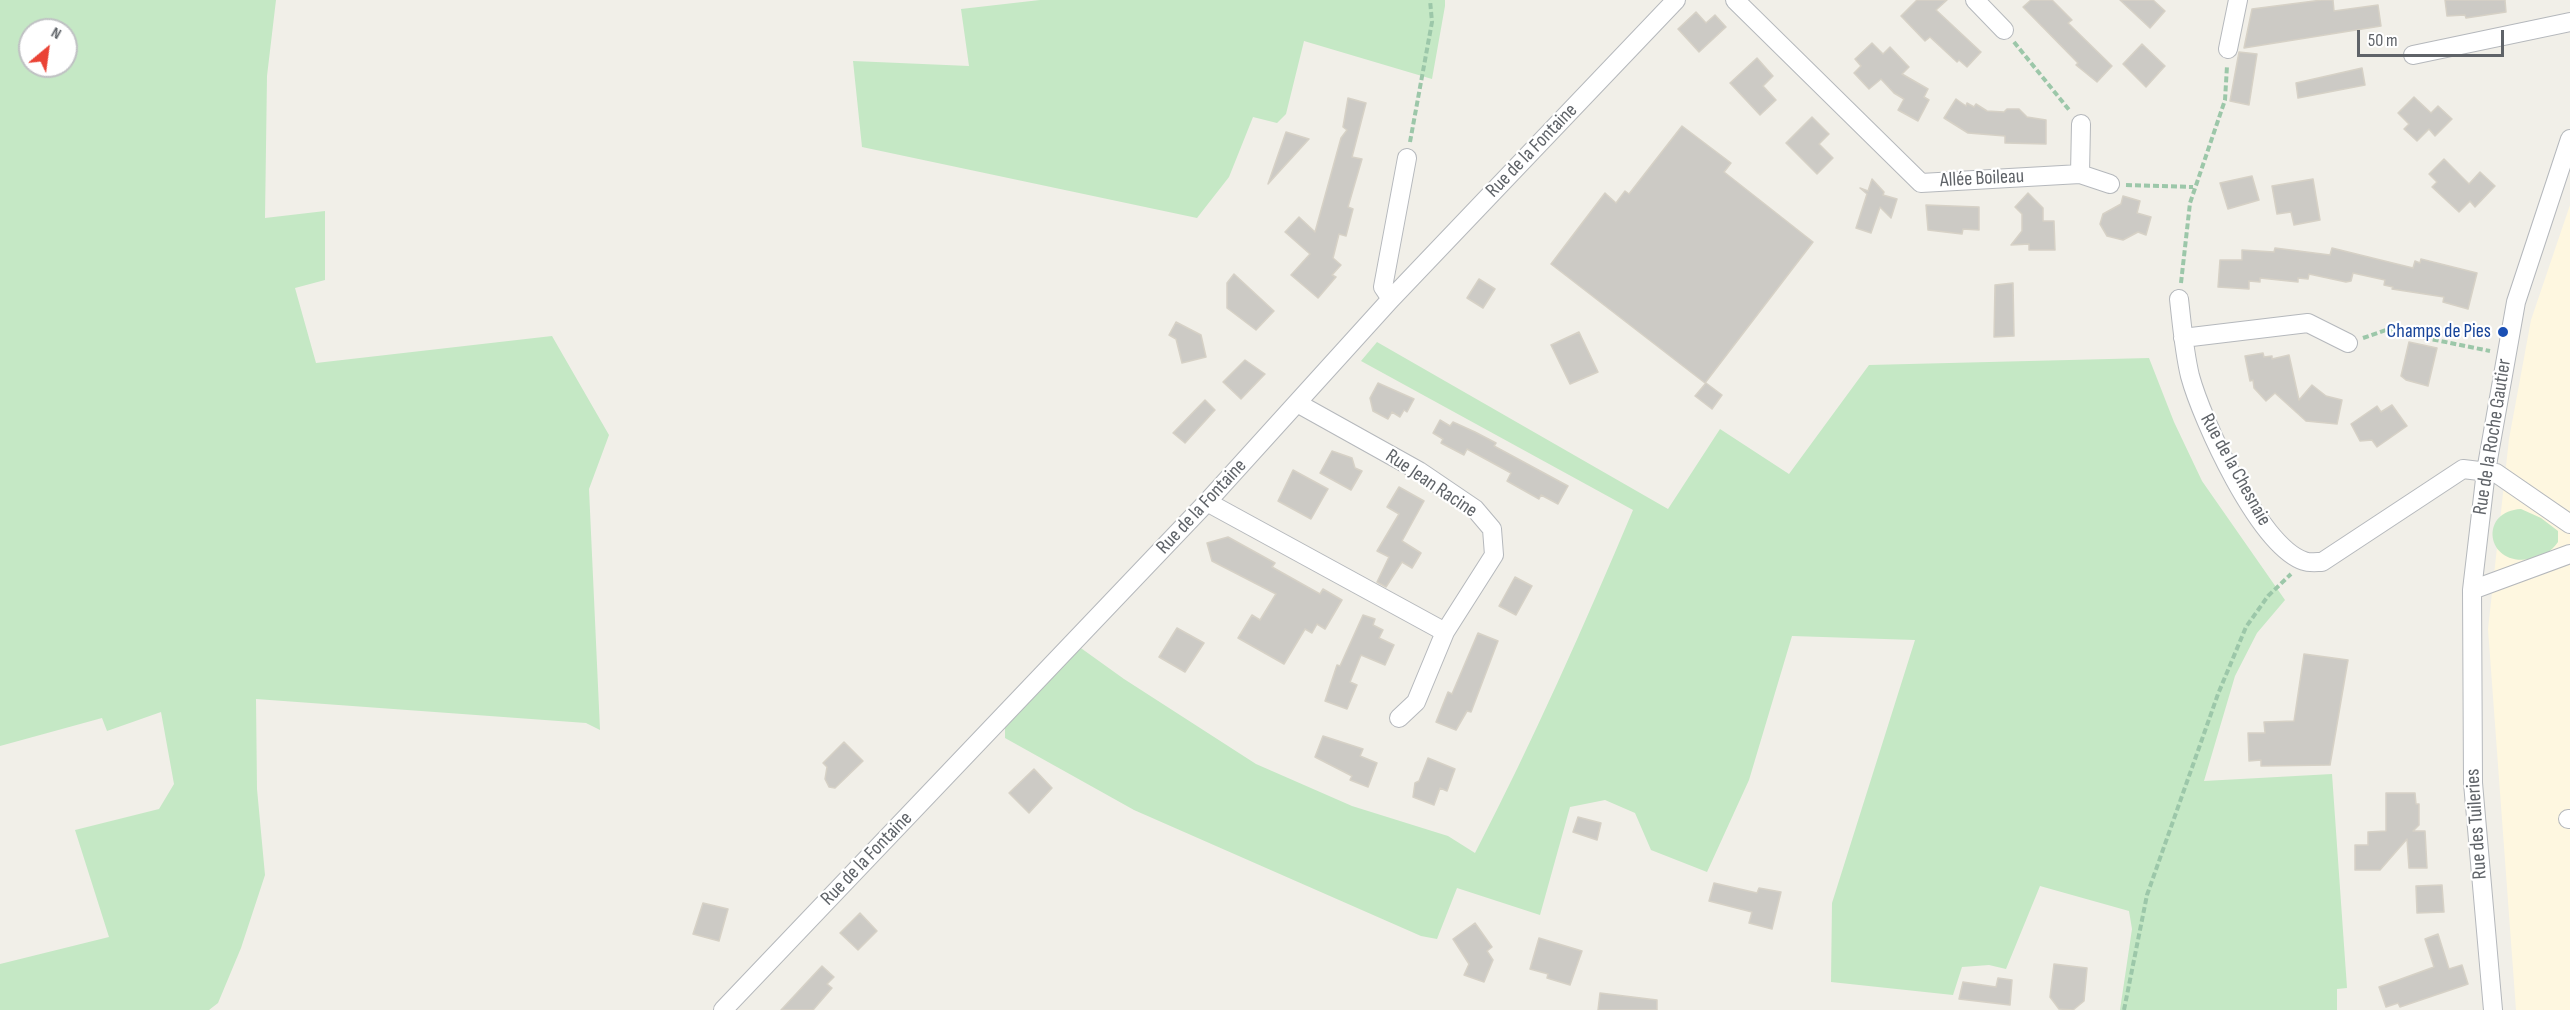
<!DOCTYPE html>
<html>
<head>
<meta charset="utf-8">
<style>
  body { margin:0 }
  #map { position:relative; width:2570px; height:1010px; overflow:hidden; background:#f1efe8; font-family:"Sofia Sans Condensed",sans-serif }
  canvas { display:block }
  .north { position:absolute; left:18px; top:18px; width:60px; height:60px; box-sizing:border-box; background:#fff; border:2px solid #bfc1c3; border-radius:50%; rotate:29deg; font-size:16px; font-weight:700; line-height:24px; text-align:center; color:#5f6368 }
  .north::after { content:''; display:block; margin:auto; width:21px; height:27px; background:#ea4335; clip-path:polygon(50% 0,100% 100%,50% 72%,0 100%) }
  .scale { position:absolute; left:2357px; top:30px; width:147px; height:27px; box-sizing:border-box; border:3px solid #5f6368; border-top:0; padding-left:8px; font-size:18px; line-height:21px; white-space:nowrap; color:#5f6368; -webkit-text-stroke:4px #fff; paint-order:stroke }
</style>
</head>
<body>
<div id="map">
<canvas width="2570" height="1010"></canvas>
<div class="north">N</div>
<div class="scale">50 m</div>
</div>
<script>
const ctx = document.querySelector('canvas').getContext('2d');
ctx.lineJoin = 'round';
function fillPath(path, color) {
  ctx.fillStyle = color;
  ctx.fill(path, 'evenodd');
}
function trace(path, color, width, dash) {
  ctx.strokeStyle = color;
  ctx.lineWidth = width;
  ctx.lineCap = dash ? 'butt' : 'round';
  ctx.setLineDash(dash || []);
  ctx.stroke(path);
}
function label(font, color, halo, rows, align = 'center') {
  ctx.font = font + ' "Sofia Sans Condensed",sans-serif';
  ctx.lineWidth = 4.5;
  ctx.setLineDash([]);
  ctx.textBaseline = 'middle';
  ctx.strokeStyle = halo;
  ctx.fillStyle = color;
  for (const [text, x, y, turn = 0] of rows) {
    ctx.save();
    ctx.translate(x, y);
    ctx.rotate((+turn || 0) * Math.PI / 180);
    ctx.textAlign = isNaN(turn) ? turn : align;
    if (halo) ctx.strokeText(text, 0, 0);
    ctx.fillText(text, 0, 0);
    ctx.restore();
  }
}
const commercial = new Path2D(`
  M 2570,205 L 2570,1010 L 2516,1010 L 2488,629 L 2509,439 L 2531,320 Z`);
const green = new Path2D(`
  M 0,0 L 276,0 L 267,76 L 265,218 L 325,211 L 325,280 L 295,288 L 316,363 L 552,336 L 609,435 L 589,489 L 600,730 L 586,723 L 256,699 L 257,789 L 265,875 L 241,948 L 218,1003 L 209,1010 L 0,1010 L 0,964 L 109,937 L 75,830 L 159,809 L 174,784 L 161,712 L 107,731 L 102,718 L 0,746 ZM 30,30 L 66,30 L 66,66 L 30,66 Z
  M 1040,0 L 1445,0 L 1445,6 L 1432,79 L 1304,41 L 1286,114 L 1277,123 L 1253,117 L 1229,177 L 1197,218 L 862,147 L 853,61 L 969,66 L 961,9 Z
  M 1377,342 L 1668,509 L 1720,429 L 1789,474 L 1869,365 L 2149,358 L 2174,422 L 2202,481 L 2285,600 L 2257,633 L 2235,676 L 2204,781 L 2332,774 L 2347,988 L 2337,989 L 2337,1010 L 2120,1010 L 2132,929 L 2129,911 L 2040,886 L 2006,969 L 1989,965 L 1962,967 L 1953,995 L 1831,982 L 1832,903 L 1915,640 L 1792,636 L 1749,780 L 1707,872 L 1651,850 L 1635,813 L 1605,800 L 1570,807 L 1540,915 L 1457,888 L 1437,939 L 1421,936 L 1134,810 L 1005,738 L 1005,726 L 1078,646 L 1124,679 L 1256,764 L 1352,806 L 1448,836 L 1475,853 C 1533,741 1584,626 1633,510 L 1361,361 Z
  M 2521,509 L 2541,518 L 2558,531 L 2558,542 C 2551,552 2543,557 2530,559 C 2486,567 2478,511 2521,509 Z`);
const building = new Path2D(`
  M 1917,0 L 1947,0 L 1936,10 L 1981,52 L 1967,67 L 1959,60 L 1957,62 L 1930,37 L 1925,41 L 1901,16 Z
  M 2031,0 L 2052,0 L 2072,20 L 2068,23 L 2112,66 L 2097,82 L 2076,65 L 2078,63 L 2023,7 Z
  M 2120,0 L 2153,0 L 2165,11 L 2150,28 Z
  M 2322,0 L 2333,0 L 2334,11 L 2378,5 L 2381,26 L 2244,48 L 2252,9 Z
  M 2445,0 L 2505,0 L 2506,12 L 2466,18 L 2465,15 L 2447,16 Z
  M 1696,12 L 1706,23 L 1715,15 L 1726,27 L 1699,52 L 1678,29 Z
  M 1872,43 L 1883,54 L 1890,47 L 1909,67 L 1902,74 L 1928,89 L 1924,97 L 1929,100 L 1918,121 L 1898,110 L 1904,99 L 1894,93 L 1881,79 L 1869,89 L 1854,73 L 1861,66 L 1855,59 Z
  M 2142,44 L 2165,66 L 2146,87 L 2123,64 Z
  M 2239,52 L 2257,54 L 2249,105 L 2230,101 Z
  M 1757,58 L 1773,76 L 1763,86 L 1776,100 L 1760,115 L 1730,83 Z
  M 2362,68 L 2365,85 L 2298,98 L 2296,83 Z
  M 2414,97 L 2431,113 L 2438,106 L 2452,119 L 2435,136 L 2429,129 L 2417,141 L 2404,129 L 2409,124 L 2398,113 Z
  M 1348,98 L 1366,103 L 1352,157 L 1362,159 L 1348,207 L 1353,209 L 1346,236 L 1339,234 L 1333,258 L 1341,265 L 1332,275 L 1336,277 L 1318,298 L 1291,275 L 1310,254 L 1285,232 L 1299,217 L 1315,232 L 1341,138 L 1347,130 L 1343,127 Z
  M 1956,99 L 1966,106 L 1967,103 L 1974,107 L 1976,104 L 1987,111 L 2004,112 L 2007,109 L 2019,109 L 2027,117 L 2046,120 L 2046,144 L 2005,143 L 2005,136 L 1968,133 L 1944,118 Z
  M 1812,117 L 1829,134 L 1819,144 L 1833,158 L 1817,174 L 1786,143 Z
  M 1682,126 L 1731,163 L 1724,172 L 1813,242 L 1705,383 L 1551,264 L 1605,193 L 1616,203 L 1625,191 L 1629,194 Z
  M 1286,132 L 1309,139 L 1268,184 Z
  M 2444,159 L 2469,184 L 2480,172 L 2495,186 L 2475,207 L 2470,201 L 2459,212 L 2432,187 L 2437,182 L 2429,174 Z
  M 2252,176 L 2259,200 L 2228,209 L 2220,183 Z
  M 1872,179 L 1884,192 L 1883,195 L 1897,199 L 1891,218 L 1880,207 L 1871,233 L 1856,228 L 1867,194 L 1860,188 L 1868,191 Z
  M 2313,179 L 2320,220 L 2294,225 L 2291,212 L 2277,214 L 2272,186 Z
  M 2028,193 L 2043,208 L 2043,221 L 2054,221 L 2055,250 L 2029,250 L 2029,244 L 2011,245 L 2022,231 L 2022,214 L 2015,207 Z
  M 2123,196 L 2140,201 L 2137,213 L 2151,217 L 2146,235 L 2138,232 L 2123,240 L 2107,236 L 2100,224 L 2103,214 L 2121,204 Z
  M 1926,205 L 1979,207 L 1979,230 L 1963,229 L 1962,234 L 1928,230 Z
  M 2275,248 L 2330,255 L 2332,248 L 2413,268 L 2415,261 L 2420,263 L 2421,259 L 2477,273 L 2468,309 L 2443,302 L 2444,297 L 2392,289 L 2393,287 L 2384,285 L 2385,280 L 2353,273 L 2351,281 L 2346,282 L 2309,274 L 2308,279 L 2298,278 L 2298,282 L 2260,278 L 2260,282 L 2249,281 L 2249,289 L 2218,287 L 2220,260 L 2242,260 L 2242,250 L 2274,252 Z
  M 1234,274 L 1274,311 L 1256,330 L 1227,308 L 1227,283 Z
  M 1479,279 L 1495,289 L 1483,308 L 1467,298 Z
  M 2013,283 L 2014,336 L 1994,337 L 1995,285 Z
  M 1176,322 L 1201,335 L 1206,357 L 1182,363 L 1176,339 L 1169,335 Z
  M 1579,332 L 1598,372 L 1570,384 L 1551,345 Z
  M 2409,342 L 2437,348 L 2428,386 L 2406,380 L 2401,376 Z
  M 2263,353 L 2264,357 L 2272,356 L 2272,359 L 2289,355 L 2299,400 L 2312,385 L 2326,396 L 2342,400 L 2337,424 L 2306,421 L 2275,393 L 2266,401 L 2254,388 L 2253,380 L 2250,381 L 2245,356 Z
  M 1245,360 L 1265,374 L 1241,399 L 1223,382 Z
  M 1378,383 L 1414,399 L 1407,412 L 1404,410 L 1400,417 L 1392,412 L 1388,419 L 1373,411 L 1370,398 Z
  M 1706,383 L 1722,395 L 1712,409 L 1695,396 Z
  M 1205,400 L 1215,410 L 1185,443 L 1173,433 Z
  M 2392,405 L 2407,426 L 2377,447 L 2372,440 L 2360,441 L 2351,424 L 2377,406 L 2381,412 Z
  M 1440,420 L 1450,426 L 1453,422 L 1475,432 L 1496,443 L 1494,446 L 1568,486 L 1558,504 L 1541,495 L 1539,499 L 1507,481 L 1511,473 L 1467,449 L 1464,455 L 1441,443 L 1443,439 L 1433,433 Z
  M 1332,451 L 1352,458 L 1355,468 L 1362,471 L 1351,490 L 1320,473 Z
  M 1293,470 L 1328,489 L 1311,519 L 1278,501 Z
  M 1399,487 L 1424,501 L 1402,541 L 1421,553 L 1412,568 L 1402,562 L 1386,587 L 1377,582 L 1389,557 L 1377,551 L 1399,514 L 1387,507 Z
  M 1228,537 L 1275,563 L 1272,567 L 1320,594 L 1323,589 L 1342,600 L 1325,629 L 1317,624 L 1312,633 L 1305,629 L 1284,664 L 1238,638 L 1252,615 L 1260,620 L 1276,594 L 1212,561 L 1207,543 Z
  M 1515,577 L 1532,586 L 1516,615 L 1499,606 Z
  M 1363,615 L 1375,619 L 1373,625 L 1383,630 L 1379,638 L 1394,645 L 1385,665 L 1361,655 L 1350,682 L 1357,685 L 1347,709 L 1325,701 L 1337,665 L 1340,666 Z
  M 1177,628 L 1204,643 L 1185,672 L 1159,657 Z
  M 1478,633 L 1498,641 L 1471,712 L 1467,711 L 1456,730 L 1436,722 L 1448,692 L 1452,694 Z
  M 2304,654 L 2348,660 L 2330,765 L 2261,766 L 2261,760 L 2249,761 L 2248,733 L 2265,733 L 2264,722 L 2294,721 Z
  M 1323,736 L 1363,749 L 1360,756 L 1377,763 L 1368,787 L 1350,780 L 1352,776 L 1315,757 Z
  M 844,742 L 863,761 L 835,788 L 829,787 L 825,779 L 827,767 L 823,763 Z
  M 1428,758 L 1455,769 L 1447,791 L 1440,788 L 1434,805 L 1413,797 L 1415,783 L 1419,781 Z
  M 1034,769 L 1052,788 L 1029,813 L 1009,793 Z
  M 2386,793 L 2415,793 L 2416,804 L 2419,804 L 2419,825 L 2413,831 L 2425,831 L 2427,868 L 2409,868 L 2407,839 L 2380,870 L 2355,870 L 2355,845 L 2368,845 L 2368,832 L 2386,831 Z
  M 1578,817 L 1601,823 L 1597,840 L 1573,832 Z
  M 1714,883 L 1757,893 L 1759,888 L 1781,892 L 1772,929 L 1749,923 L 1752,912 L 1709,901 Z
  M 2442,885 L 2444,912 L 2417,913 L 2416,886 Z
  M 703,903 L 728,909 L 719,941 L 693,934 Z
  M 860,913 L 877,931 L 858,950 L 840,933 Z
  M 1475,923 L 1492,947 L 1487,951 L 1493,960 L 1484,982 L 1464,975 L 1469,964 L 1453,939 Z
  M 2438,934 L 2449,969 L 2462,965 L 2468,984 L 2400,1007 L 2398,1003 L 2386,1007 L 2379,987 L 2434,967 L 2425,939 Z
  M 1539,938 L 1582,951 L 1570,985 L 1547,978 L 1548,974 L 1530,969 Z
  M 2054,964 L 2087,968 L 2084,1001 L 2073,1010 L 2059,1009 L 2050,997 Z
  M 822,966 L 834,977 L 827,984 L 832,988 L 813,1010 L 781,1010 Z
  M 1998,978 L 2012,980 L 2010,1005 L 1959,999 L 1963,982 L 1996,987 Z
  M 1600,993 L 1657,1000 L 1657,1010 L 1598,1010 Z`);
const path = new Path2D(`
  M 2014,42 L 2070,111
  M 1410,142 L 1432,22 L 1430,0
  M 2126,185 L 2193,187
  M 2181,283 L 2190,203 L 2225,100 L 2227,66
  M 2363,338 L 2386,330 L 2490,351
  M 2124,1010 L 2147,895 L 2218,694 L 2246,627 L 2268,596 L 2291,574`);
const minor = new Path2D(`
  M 1735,0 L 1921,183 L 2080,174 L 2110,184
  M 1975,0 L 2004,30
  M 2228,49 L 2238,0
  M 2413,55 L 2570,22
  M 2080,174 L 2081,124
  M 1391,299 L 1383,287 L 1407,158
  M 2179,299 C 2182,325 2184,351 2190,376 C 2202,420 2259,546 2304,561 C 2309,563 2317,562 2322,562 L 2463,469 L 2496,473 L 2570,524
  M 2183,338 L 2308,323 L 2348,343
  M 1297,403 L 1419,471 L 1475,509 L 1492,529 L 1494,555 L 1445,632 L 1416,702 L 1399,718
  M 1207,502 L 1445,632
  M 2472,590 L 2570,554
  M 2568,819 L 2570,819
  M 723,1010 L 1207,502 L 1391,299 L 1676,0
  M 2493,1010 L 2473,783 L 2472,590 L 2486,471 L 2516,302 L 2570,139`);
const markers = [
  [2503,332,6,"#1a4fb4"]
];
const streetNames = [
  ["Rue de la Fontaine",1532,151,-46],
  ["Allée Boileau",1982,179,-3],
  ["Rue de la Roche Gautier",2493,437,-81],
  ["Rue de la Chesnaie",2235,470,61],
  ["Rue Jean Racine",1431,484,34],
  ["Rue de la Fontaine",1202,507,-47],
  ["Rue des Tuileries",2477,824,-94],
  ["Rue de la Fontaine",867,859,-46]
];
const transitNames = [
  ["Champs de Pies",2491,332]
];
fillPath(commercial, '#fef7e0');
fillPath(green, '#c5e8c5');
fillPath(building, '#cccac5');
trace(building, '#d6d1c6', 1.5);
trace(minor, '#b5b8bc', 20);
trace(path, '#9cc7a9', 4, [6, 3]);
trace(minor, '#fff', 18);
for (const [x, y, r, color] of markers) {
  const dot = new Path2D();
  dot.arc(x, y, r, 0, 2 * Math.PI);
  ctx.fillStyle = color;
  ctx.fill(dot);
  trace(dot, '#fff', 2);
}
label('20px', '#5f6368', '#fff', streetNames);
label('20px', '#164399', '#fff', transitNames, 'right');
</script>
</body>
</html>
